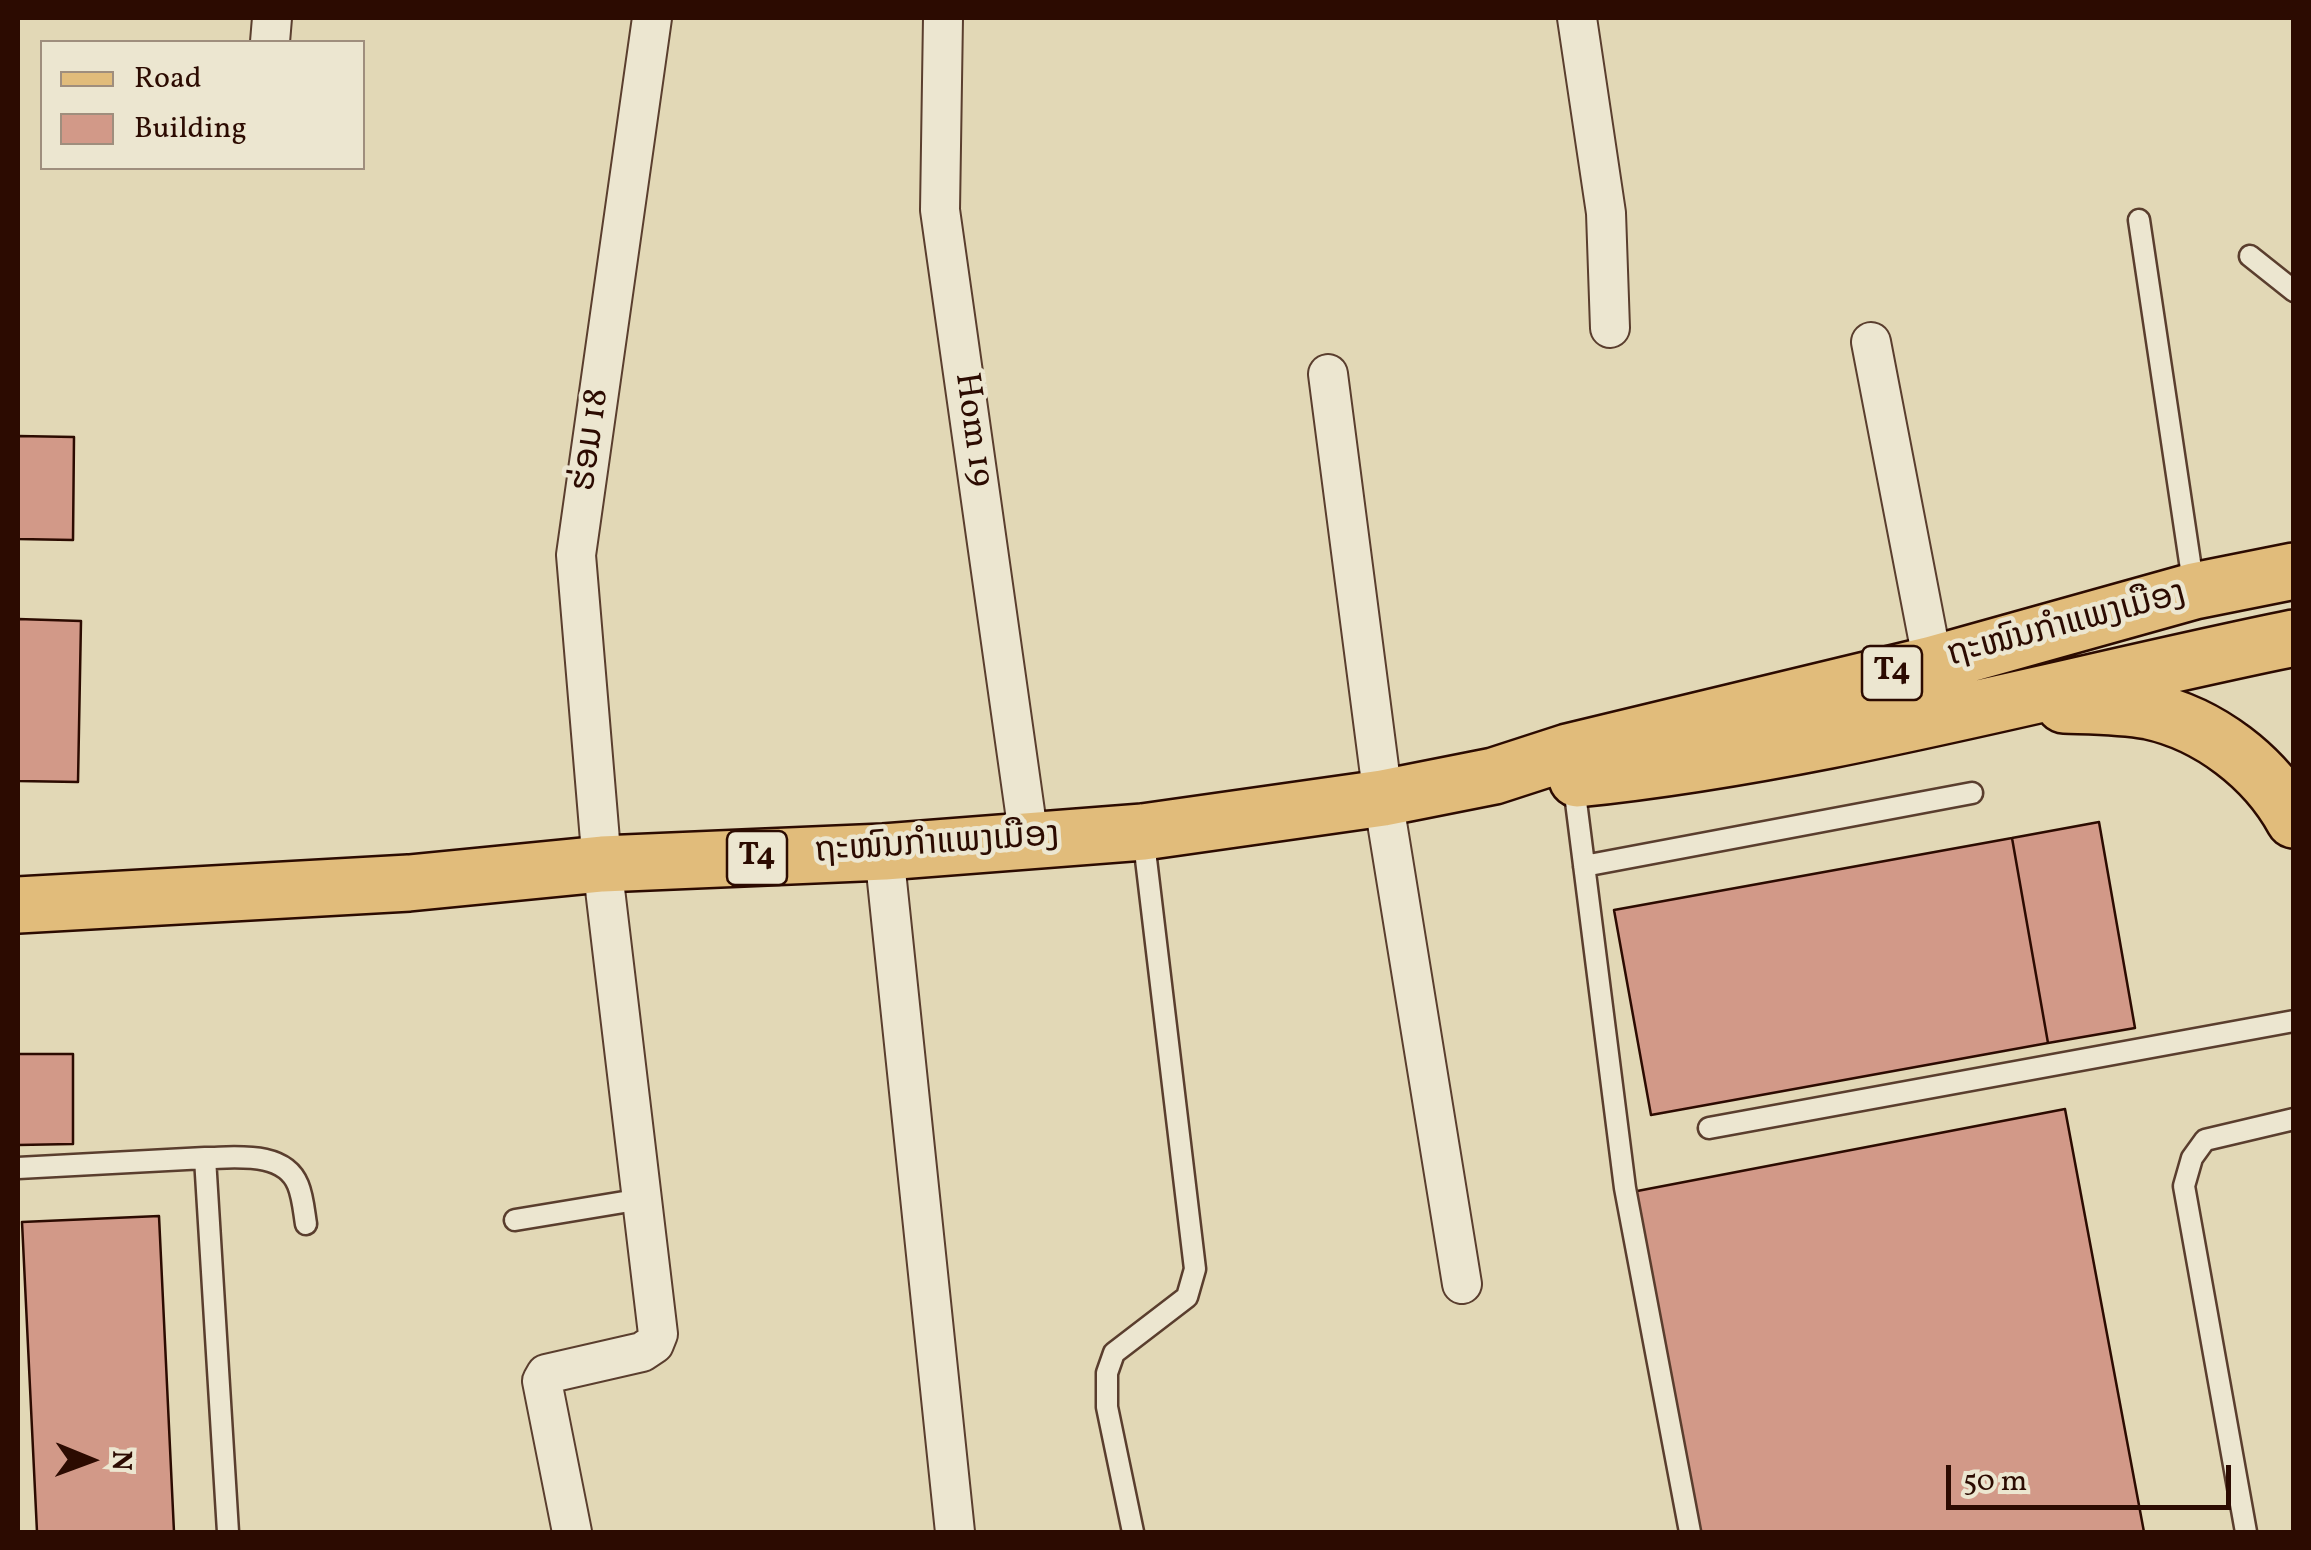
<!DOCTYPE html>
<html>
<head>
<meta charset="utf-8">
<style>
  body { margin:0 }
  #map { position:relative; width:2311px; height:1550px; overflow:hidden; background:#e2d8b6; font-family:Vollkorn,serif }
  canvas { display:block }
  .frame { position:absolute; inset:0; border:20px solid #2c0b01; pointer-events:none }
  .legend { position:absolute; left:40px; top:40px; width:325px; height:130px; box-sizing:border-box; background:#ece6d0; border:2px solid #9f8e7d; margin:0; padding:12px 18px; list-style:none; font-size:30px; color:#2c0b01 }
  .legend li { display:flex; align-items:center; gap:20px; height:50px }
  .legend b { width:50px; border:2px solid #9f8e7d }
  .north { position:absolute; left:40px; top:1410px; width:100px; height:100px; -webkit-text-stroke:8px #ece6d0; paint-order:stroke; rotate:91deg; font-size:28px; font-weight:700; line-height:40px; text-align:center; color:#2c0b01 }
  .north::after { content:''; display:block; margin:auto; width:35px; height:45px; background:#2c0b01; clip-path:polygon(50% 0,100% 100%,50% 72%,0 100%) }
  .scale { position:absolute; left:1946px; top:1465px; width:285px; height:45px; box-sizing:border-box; border:5px solid #2c0b01; border-top:0; padding-left:12px; font-size:30px; line-height:35px; white-space:nowrap; color:#2c0b01; -webkit-text-stroke:8px #ece6d0; paint-order:stroke }
</style>
</head>
<body>
<div id="map">
<canvas width="2311" height="1550"></canvas>
<div class="frame"></div>
<ul class="legend">
<li><b style="height:12px;background:#e1bc7b"></b>Road</li>
<li><b style="height:28px;background:#d29988"></b>Building</li>
</ul>
<div class="north">N</div>
<div class="scale">50 m</div>
</div>
<script>
const ctx = document.querySelector('canvas').getContext('2d');
ctx.lineJoin = 'round';
function fillPath(path, color) {
  ctx.fillStyle = color;
  ctx.fill(path, 'evenodd');
}
function trace(path, color, width, dash) {
  ctx.strokeStyle = color;
  ctx.lineWidth = width;
  ctx.lineCap = dash ? 'butt' : 'round';
  ctx.setLineDash(dash || []);
  ctx.stroke(path);
}
function label(font, color, halo, rows, align = 'center') {
  ctx.font = font + ' Vollkorn,"Noto Sans Lao",serif';
  ctx.lineWidth = 9;
  ctx.setLineDash([]);
  ctx.textBaseline = 'middle';
  ctx.strokeStyle = halo;
  ctx.fillStyle = color;
  for (const [text, x, y, turn = 0] of rows) {
    ctx.save();
    ctx.translate(x, y);
    ctx.rotate((+turn || 0) * Math.PI / 180);
    ctx.textAlign = isNaN(turn) ? turn : align;
    if (halo) ctx.strokeText(text, 0, 0);
    ctx.fillText(text, 0, 0);
    ctx.restore();
  }
}
const building = new Path2D(`
  M 18,436 L 74,437 L 73,540 L 18,539 Z
  M 18,619 L 81,621 L 78,782 L 18,781 Z
  M 2099,822 L 2135,1028 L 2048,1043 L 2012,838 Z
  M 2012,838 L 2048,1043 L 1651,1115 L 1614,910 Z
  M 18,1054 L 73,1054 L 73,1144 L 18,1145 Z
  M 2065,1109 L 2144,1532 L 1695,1532 L 1632,1192 Z
  M 159,1216 L 174,1532 L 37,1532 L 22,1222 Z`);
const lane = new Path2D(`
  M 2139,220 L 2194,589
  M 2250,256 L 2294,291
  M 1573,778 L 1625,1188 L 1690,1532
  M 1584,866 L 1972,793
  M 1709,1128 L 2294,1021
  M 205,1158 C 234,1158 284,1150 298,1185 C 303,1197 304,1212 306,1224
  M 18,1168 L 205,1158 L 228,1532
  M 515,1220 L 642,1199
  M 1133,1532 L 1107,1407 L 1107,1373 L 1114,1353 L 1187,1297 L 1195,1269 L 1143,834
  M 2246,1532 L 2184,1186 L 2192,1158 L 2205,1140 L 2294,1119`);
const street = new Path2D(`
  M 943,18 L 940,210 L 1029,840
  M 1577,18 L 1606,213 L 1610,328
  M 270,42 L 272,18
  M 1871,342 L 1933,664
  M 1328,374 L 1383,798 L 1462,1284
  M 884,852 L 955,1532
  M 572,1532 L 542,1381 L 546,1374 L 642,1352 L 654,1344 L 658,1334 L 602,864 L 576,555 L 652,18`);
const primary = new Path2D(`
  M 2064,705 C 2092,706 2122,706 2149,711 C 2209,724 2265,767 2294,820
  M 1577,779 C 1820,754 2055,687 2294,638
  M 18,905 L 409,883 L 602,864 L 884,852 L 1143,832 L 1383,798 L 1494,776 L 1568,752 L 1933,664 L 2194,591 L 2294,571`);
const shields = [
  [1892,673,60],
  [757,858,60]
];
const shieldNames = [
  ["T4",1892,673],
  ["T4",757,858]
];
const streetNames = [
  ["Hom 19",971,430,82],
  ["ຮ່ອມ 18",593,440,-82],
  ["ຖະໜົນກຳແພງເມືອງ",2067,627,-15],
  ["ຖະໜົນກຳແພງເມືອງ",937,846,-4]
];
fillPath(building, '#d29988');
trace(building, '#2c0b01', 2.5);
trace(lane, '#5a3e2e', 25);
trace(street, '#5a3e2e', 42);
trace(primary, '#2c0b01', 60);
trace(lane, '#ece6d0', 20);
trace(street, '#ece6d0', 38);
trace(primary, '#e1bc7b', 55);
for (const [x, y, w] of shields) {
  const box = new Path2D();
  box.roundRect(x - w / 2, y - 27, w, 54, 8);
  ctx.fillStyle = '#ece6d0';
  ctx.fill(box);
  trace(box, '#2c0b01', 2.5);
}
label('bold 32px', '#2c0b01', null, shieldNames);
label('35px', '#2c0b01', '#ece6d0', streetNames);
</script>
</body>
</html>
